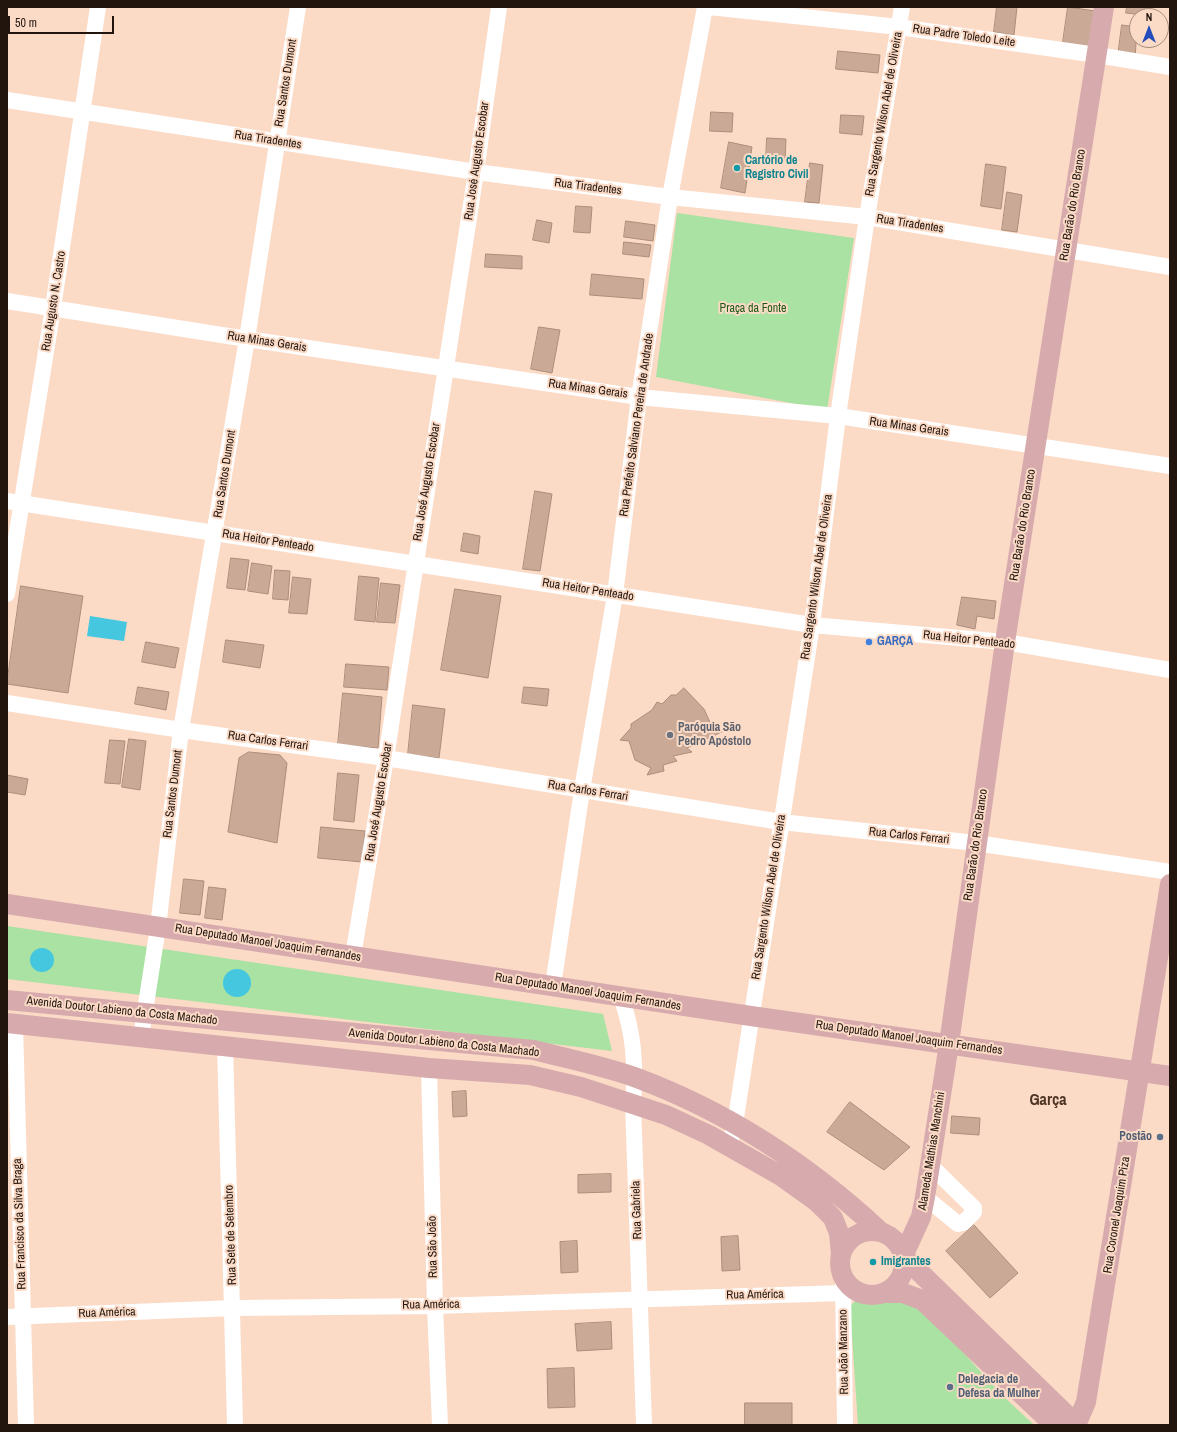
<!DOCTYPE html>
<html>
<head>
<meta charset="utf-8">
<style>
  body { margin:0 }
  #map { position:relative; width:1177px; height:1432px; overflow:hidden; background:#fbdac6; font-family:"Archivo Narrow",sans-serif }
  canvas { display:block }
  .frame { position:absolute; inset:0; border:8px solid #21150e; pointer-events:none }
  .north { position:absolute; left:1129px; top:8px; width:40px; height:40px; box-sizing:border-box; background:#fbdac6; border:1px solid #a48b7c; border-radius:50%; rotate:0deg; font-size:11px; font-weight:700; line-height:16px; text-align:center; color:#21150e }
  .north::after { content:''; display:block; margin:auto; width:14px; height:18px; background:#244cbb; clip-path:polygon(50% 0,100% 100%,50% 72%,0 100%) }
  .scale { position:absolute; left:8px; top:16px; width:106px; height:18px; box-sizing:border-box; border:2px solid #21150e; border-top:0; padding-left:5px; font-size:12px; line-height:14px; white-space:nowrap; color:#21150e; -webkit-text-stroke:3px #fbdac6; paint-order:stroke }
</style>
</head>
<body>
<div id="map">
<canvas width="1177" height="1432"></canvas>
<div class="frame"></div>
<div class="north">N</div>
<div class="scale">50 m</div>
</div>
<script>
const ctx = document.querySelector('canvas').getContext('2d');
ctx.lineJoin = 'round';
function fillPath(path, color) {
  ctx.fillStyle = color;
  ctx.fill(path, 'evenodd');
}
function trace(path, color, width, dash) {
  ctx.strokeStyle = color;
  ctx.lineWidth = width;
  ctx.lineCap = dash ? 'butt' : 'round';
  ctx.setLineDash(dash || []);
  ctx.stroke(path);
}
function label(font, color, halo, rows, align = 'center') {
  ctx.font = font + ' "Archivo Narrow",sans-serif';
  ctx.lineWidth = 4;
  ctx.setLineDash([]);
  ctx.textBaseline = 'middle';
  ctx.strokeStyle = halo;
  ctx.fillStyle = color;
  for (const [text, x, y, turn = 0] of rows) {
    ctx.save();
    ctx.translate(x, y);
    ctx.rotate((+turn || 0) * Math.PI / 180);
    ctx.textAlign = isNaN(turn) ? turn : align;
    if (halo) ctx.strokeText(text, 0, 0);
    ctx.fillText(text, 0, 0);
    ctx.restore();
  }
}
const green = new Path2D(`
  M 677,213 L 854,238 L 827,410 L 656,377 Z
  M 7,926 L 603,1014 L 612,1051 L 7,979 Z
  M 870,1299 L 909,1299 L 921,1306 L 1001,1394 L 1034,1425 L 858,1425 L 850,1306 L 856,1300 Z`);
const water = new Path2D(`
  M 90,616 L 127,622 L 124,641 L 87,636 Z
  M30 960a12 12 0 1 1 24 0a12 12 0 1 1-24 0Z
  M223 983a14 14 0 1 1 28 0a14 14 0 1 1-28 0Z`);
const building = new Path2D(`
  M 997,7 L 1017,7 L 1014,35 L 994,32 Z
  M 1068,7 L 1095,11 L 1089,53 L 1062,49 Z
  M 1127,7 L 1145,7 L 1144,15 L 1126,13 Z
  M 1122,25 L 1137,27 L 1135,59 L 1118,56 Z
  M 838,51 L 880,55 L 878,73 L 836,69 Z
  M 711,112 L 733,113 L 732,132 L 710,131 Z
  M 841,115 L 864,116 L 862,135 L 840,133 Z
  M 767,138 L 786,139 L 785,161 L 766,160 Z
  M 729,142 L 752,147 L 745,193 L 721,188 Z
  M 810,163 L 823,165 L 819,203 L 805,202 Z
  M 986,164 L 1006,167 L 1001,209 L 981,206 Z
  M 1007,192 L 1022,195 L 1017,232 L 1002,230 Z
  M 576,206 L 592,207 L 590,233 L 574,232 Z
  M 537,220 L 552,223 L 549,243 L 533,240 Z
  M 626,221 L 655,225 L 653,241 L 624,237 Z
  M 624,242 L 651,245 L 649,257 L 623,254 Z
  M 486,254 L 522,256 L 522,269 L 485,267 Z
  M 592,274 L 644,279 L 642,299 L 590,295 Z
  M 539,327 L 560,330 L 552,373 L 531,369 Z
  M 535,491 L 552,494 L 540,571 L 523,569 Z
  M 464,533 L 480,536 L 478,554 L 461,551 Z
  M 231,558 L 249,560 L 245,590 L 227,588 Z
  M 252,563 L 272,566 L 268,594 L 248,591 Z
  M 275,570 L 290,571 L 288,600 L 273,599 Z
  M 359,576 L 379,578 L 375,622 L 355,620 Z
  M 293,577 L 311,579 L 307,614 L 289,613 Z
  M 381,583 L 400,585 L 395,623 L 377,622 Z
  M 21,586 L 83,596 L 68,693 L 7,684 Z
  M 455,589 L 501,596 L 488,678 L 441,670 Z
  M 962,597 L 996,601 L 994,619 L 977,616 L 975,629 L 957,625 Z
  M 226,640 L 264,645 L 260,668 L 223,662 Z
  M 146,642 L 179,648 L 175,668 L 142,662 Z
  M 346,664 L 389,667 L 387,690 L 344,687 Z
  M 138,687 L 169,692 L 166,710 L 135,704 Z
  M 524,687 L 549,689 L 547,706 L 522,703 Z
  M 684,688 L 704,709 L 713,729 L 726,730 L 687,748 L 692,752 L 673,756 L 677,761 L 663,765 L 664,771 L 647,775 L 651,768 L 635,760 L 629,741 L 620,740 L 631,728 L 631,724 L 652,710 L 657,702 L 662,704 L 671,695 L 676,695 Z
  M 343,693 L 382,697 L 378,748 L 338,745 Z
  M 413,705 L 445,709 L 439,758 L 408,755 Z
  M 129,739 L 146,741 L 140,790 L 122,787 Z
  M 110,740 L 125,741 L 120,784 L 105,783 Z
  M 249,752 L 280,755 L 287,763 L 277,843 L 228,832 L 239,758 Z
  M 338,773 L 359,775 L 354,822 L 334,820 Z
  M 7,775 L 28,779 L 25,795 L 7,792 Z
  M 321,827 L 365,831 L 362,862 L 318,858 Z
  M 184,879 L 204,881 L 200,915 L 180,913 Z
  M 209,887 L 226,889 L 222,920 L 205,918 Z
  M 466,1091 L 467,1116 L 453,1117 L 452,1092 Z
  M 850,1102 L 910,1147 L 884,1170 L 827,1132 Z
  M 952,1116 L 980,1118 L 979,1135 L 951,1133 Z
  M 611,1174 L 611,1192 L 578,1193 L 578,1175 Z
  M 974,1225 L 1018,1273 L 990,1298 L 946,1251 Z
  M 738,1236 L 740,1270 L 722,1271 L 721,1237 Z
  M 577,1241 L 578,1272 L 561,1273 L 560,1242 Z
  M 611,1322 L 612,1349 L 577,1351 L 575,1324 Z
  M 574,1368 L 575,1407 L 548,1408 L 547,1369 Z
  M 745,1403 L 792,1403 L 792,1425 L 745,1425 Z`);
const minor = new Path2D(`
  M 709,7 L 899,27 L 1097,55 L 1170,67
  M 7,100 L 476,172 L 670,197 L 867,217 L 1170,267
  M 7,301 L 247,339 L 639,397 L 838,416 L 1170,466
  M 7,501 L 812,625 L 1005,642 L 1170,670
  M 7,594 L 53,308 L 98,7
  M 7,703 L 181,730 L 386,758 L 781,822 L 976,843 L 1170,872
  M 353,956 L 386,758 L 476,172 L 499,7
  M 553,986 L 582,790 L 615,595 L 639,397 L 670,197 L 705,7
  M 621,997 C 634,1033 636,1065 633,1103 L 644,1425
  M 15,1024 L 26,1425
  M 141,1037 L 158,927 L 181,730 L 247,339 L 298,7
  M 225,1045 L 235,1425
  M 429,1068 L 435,1306 L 440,1425
  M 729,1146 L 735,1124 L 812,625 L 838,416 L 867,217 L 902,7
  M 925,1197 L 958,1224 L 963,1223 L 974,1212 L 974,1208 L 930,1165
  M 843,1279 L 845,1425
  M 7,1317 L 233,1308 L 435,1306 L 843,1293 L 854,1290`);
const major = new Path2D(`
  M 7,904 L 751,1016 L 1170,1076
  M 7,1000 L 534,1050 C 568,1059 604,1066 637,1078 C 728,1112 810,1166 881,1232
  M 7,1023 L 429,1068 L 530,1075 L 581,1087 L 666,1115 L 709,1135 L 781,1176 L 816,1201 L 833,1218 L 839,1233 L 841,1254
  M840 1263a32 32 0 1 1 64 0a32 32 0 1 1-64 0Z
  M 904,1254 L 921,1217 L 925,1197 L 949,1044 L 1005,642 L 1104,7
  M 904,1257 L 1077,1425
  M 884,1293 L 903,1293 L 922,1300 L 1054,1425
  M 1076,1425 L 1086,1402 L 1170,884`);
const markers = [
  [737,168,4,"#0f9aa8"],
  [869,642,4,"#3f7fe0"],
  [670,735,4,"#6b7280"],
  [1160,1137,4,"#5c6f8a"],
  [873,1262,4,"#0f9aa8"],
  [950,1387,4,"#5c6f8a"]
];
const streetNames = [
  ["Rua Padre Toledo Leite",964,36,8],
  ["Rua Santos Dumont",286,83,-81],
  ["Rua Sargento Wilson Abel de Oliveira",884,114,-80],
  ["Rua Tiradentes",268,140,9],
  ["Rua José Augusto Escobar",477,161,-82],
  ["Rua Tiradentes",588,187,7],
  ["Rua Barão do Rio Branco",1073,205,-81],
  ["Rua Tiradentes",910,224,9],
  ["Rua Augusto N. Castro",54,301,-81],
  ["Rua Minas Gerais",267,342,9],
  ["Rua Minas Gerais",588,389,8],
  ["Rua Prefeito Salviano Pereira de Andrade",637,425,-82],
  ["Rua Minas Gerais",909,427,8],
  ["Rua Santos Dumont",225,474,-81],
  ["Rua José Augusto Escobar",427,482,-81],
  ["Rua Barão do Rio Branco",1023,525,-81],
  ["Rua Heitor Penteado",268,541,9],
  ["Rua Sargento Wilson Abel de Oliveira",817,577,-82],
  ["Rua Heitor Penteado",588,590,9],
  ["Rua Heitor Penteado",969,640,6],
  ["Rua Carlos Ferrari",268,741,8],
  ["Rua Carlos Ferrari",588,791,9],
  ["Rua Santos Dumont",173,794,-83],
  ["Rua José Augusto Escobar",379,802,-81],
  ["Rua Carlos Ferrari",909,836,6],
  ["Rua Barão do Rio Branco",976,845,-82],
  ["Rua Sargento Wilson Abel de Oliveira",769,897,-81],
  ["Rua Deputado Manoel Joaquim Fernandes",268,943,9],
  ["Rua Deputado Manoel Joaquim Fernandes",588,992,9],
  ["Avenida Doutor Labieno da Costa Machado",122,1011,6],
  ["Rua Deputado Manoel Joaquim Fernandes",909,1038,8],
  ["Avenida Doutor Labieno da Costa Machado",444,1043,6],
  ["Alameda Mathias Manchini",932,1151,-81],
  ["Rua Gabriela",637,1210,-92],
  ["Rua Coronel Joaquim Piza",1117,1215,-81],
  ["Rua Francisco da Silva Braga",20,1224,-92],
  ["Rua Sete de Setembro",231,1235,-92],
  ["Rua São João",433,1247,-91],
  ["Rua América",755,1295,-1],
  ["Rua América",431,1305,-1],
  ["Rua América",107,1313,-2],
  ["Rua João Manzano",844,1352,-91]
];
const cultureNames = [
  ["Cartório de",745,161],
  ["Registro Civil",745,175],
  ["Imigrantes",881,1262]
];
const parkNames = [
  ["Praça da Fonte",753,309]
];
const shopNames = [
  ["GARÇA",877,642]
];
const worshipNames = [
  ["Paróquia São",678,728],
  ["Pedro Apóstolo",678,742]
];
const serviceNames = [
  ["Postão",1152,1137],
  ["Delegacia de",958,1380,"left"],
  ["Defesa da Mulher",958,1394,"left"]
];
const districtNames = [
  ["Garça",1048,1101]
];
fillPath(green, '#a9e2a2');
fillPath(water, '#44c7df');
fillPath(building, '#caaa97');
trace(building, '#ac8d7b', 1);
trace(minor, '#fff', 16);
trace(major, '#d7abad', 20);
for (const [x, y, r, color] of markers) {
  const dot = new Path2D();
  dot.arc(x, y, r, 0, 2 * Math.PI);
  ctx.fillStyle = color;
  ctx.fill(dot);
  trace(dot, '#fbdac6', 1.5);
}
label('12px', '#21150e', '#fbdac6', streetNames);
label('bold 12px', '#0d838f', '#fbdac6', cultureNames, 'left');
label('12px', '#1c5916', '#fbdac6', parkNames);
label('bold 12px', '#366cbe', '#fbdac6', shopNames, 'left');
label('bold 12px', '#5b616d', '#fbdac6', worshipNames, 'left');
label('bold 12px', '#4e5e75', '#fbdac6', serviceNames, 'right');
label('bold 16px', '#4e3424', '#fbdac6', districtNames);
</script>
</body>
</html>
